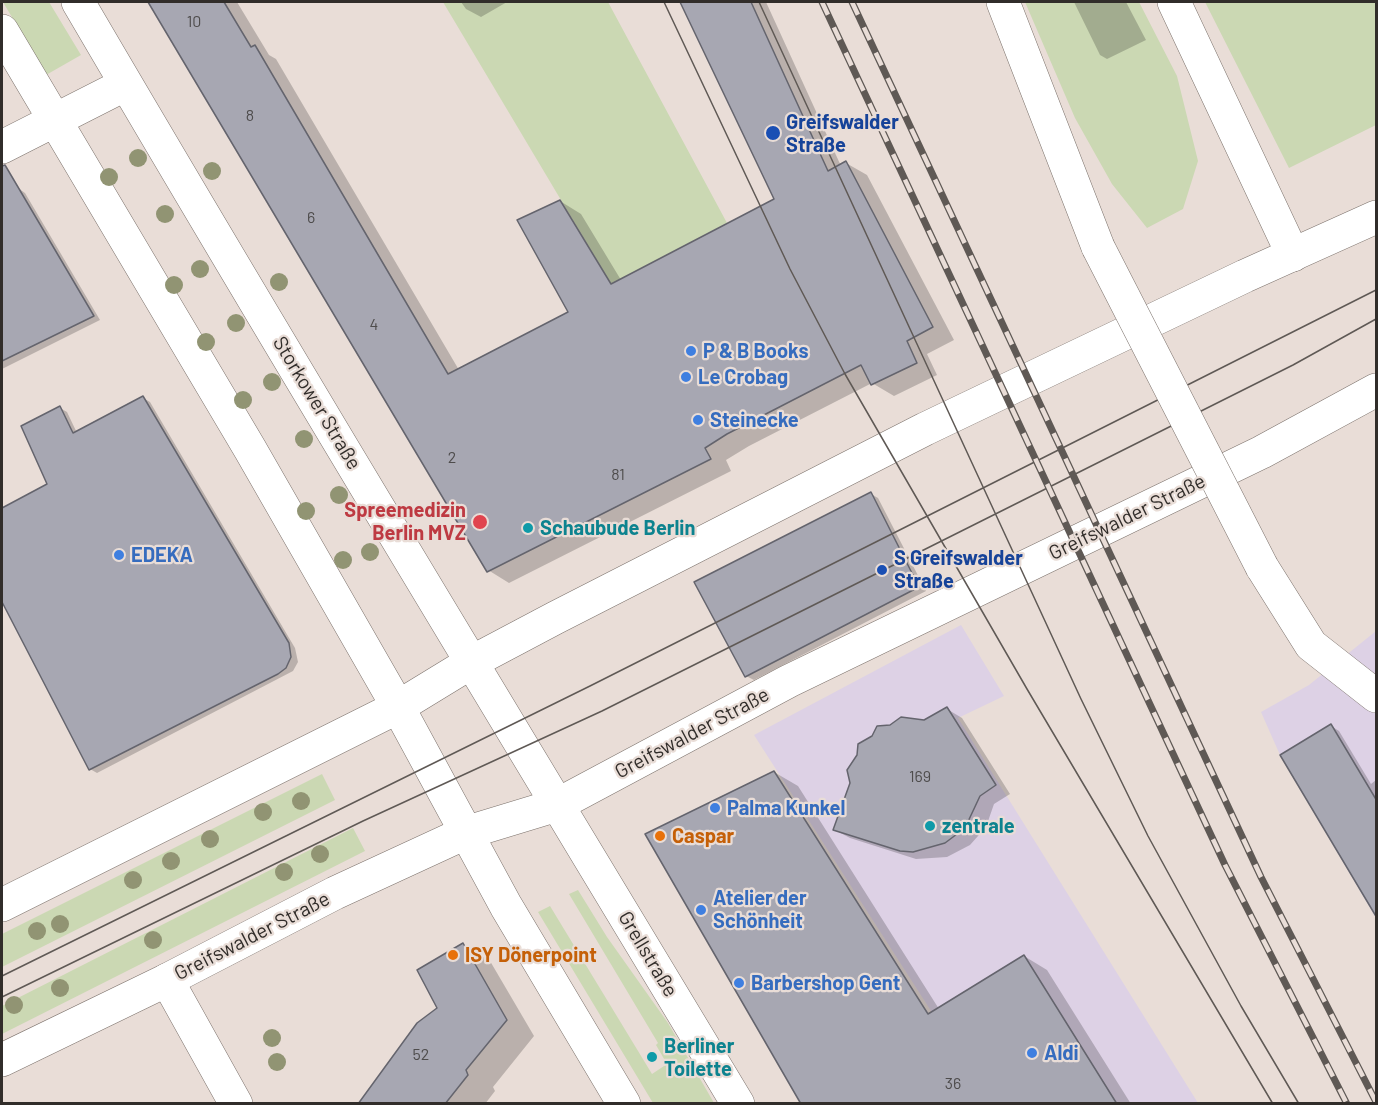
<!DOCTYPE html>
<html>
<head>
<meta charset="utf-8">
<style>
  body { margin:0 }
  #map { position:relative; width:1378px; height:1105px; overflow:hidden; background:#e9ddd7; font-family:Barlow,sans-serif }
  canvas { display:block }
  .frame { position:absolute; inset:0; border:3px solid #312d2a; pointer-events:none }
</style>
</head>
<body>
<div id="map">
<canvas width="1378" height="1105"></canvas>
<div class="frame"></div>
</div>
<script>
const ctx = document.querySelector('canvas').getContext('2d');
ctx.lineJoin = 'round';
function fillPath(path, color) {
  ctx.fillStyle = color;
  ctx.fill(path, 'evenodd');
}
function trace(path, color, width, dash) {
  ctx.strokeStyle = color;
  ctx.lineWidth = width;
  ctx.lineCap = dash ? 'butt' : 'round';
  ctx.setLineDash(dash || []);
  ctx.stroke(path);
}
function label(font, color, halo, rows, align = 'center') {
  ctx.font = font + ' Barlow,sans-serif';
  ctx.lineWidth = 4.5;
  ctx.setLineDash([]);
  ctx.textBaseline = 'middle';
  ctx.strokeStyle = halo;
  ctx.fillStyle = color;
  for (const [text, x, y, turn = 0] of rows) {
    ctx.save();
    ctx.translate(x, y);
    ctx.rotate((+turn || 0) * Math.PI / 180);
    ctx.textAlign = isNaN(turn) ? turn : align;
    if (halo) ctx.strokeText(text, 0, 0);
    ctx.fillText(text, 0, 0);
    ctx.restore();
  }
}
const commercial = new Path2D(`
  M 961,625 L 1004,696 L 958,718 L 1198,1103 L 990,1103 L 754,735 Z
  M 1376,631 L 1376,918 L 1280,755 L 1261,712 L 1309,685 Z`);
const green = new Path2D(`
  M 3,2 L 49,2 L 81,55 L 46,75 Z
  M 443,2 L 608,2 L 727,223 L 611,284 Z
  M 1025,2 L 1139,2 L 1177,76 L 1198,161 L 1183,209 L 1147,228 L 1112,184 L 1075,118 Z
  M 1205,2 L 1376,2 L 1376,125 L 1289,168 Z
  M 322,774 L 335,800 L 2,967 L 2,934 Z
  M 353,828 L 365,851 L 2,1034 L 2,1006 Z
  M 578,890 L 607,937 L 668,1023 L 714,1103 L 653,1103 L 538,912 L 550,906 L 652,1074 L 667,1064 L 656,1045 L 658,1043 L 569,894 Z`);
const shadow = new Path2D(`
  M 151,2 L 237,2 L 269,55 L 276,59 L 459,370 L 570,313 L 560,201 L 581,214 L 621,280 L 776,200 L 682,2 L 766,2 L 841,166 L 846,163 L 867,175 L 954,340 L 927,354 L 937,375 L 894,396 L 872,383 L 749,446 L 726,460 L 731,471 L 509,583 L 488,570 Z
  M 461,2 L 507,2 L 481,17 L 466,9 Z
  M 1074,2 L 1126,2 L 1146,40 L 1107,59 L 1100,55 Z
  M 18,188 L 25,193 L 100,320 L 2,369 L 2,196 Z
  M 143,398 L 150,402 L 295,648 L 298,662 L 293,671 L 97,773 L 90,769 L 2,599 L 2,509 L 49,485 L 60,408 L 67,412 L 77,433 Z
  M 871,494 L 878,498 L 926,591 L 754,680 L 746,676 L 696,583 Z
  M 947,709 L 962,718 L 1010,794 L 994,804 L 986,827 L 970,845 L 947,857 L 916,859 L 850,838 L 835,830 L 924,722 Z
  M 1331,726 L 1339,731 L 1371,784 L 1376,780 L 1376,915 Z
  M 774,772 L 798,786 L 939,1009 L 1024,956 L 1047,970 L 1131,1104 L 803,1104 Z
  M 463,945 L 490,961 L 534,1036 L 493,1087 L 495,1091 L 485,1104 L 360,1104 L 439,1008 Z`);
const building = new Path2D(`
  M 148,2 L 224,2 L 251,47 L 255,45 L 448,374 L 568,312 L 517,220 L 560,200 L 611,284 L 774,199 L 680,2 L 751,2 L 828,171 L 846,161 L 933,327 L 907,341 L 917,363 L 871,385 L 861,365 L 727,434 L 705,448 L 711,459 L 487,572 Z
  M 5,165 L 94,316 L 2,361 L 2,166 Z
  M 143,396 L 289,643 L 291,657 L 286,668 L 278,674 L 89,770 L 2,602 L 2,508 L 47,484 L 21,426 L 60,406 L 73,433 Z
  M 871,492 L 919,587 L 745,677 L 694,582 Z
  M 947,707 L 996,785 L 980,796 L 965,828 L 945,843 L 913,852 L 900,851 L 833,830 L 850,783 L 847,770 L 857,755 L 858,744 L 872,736 L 877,726 L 890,725 L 901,717 L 924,720 Z
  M 1331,724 L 1377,801 L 1377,918 L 1280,755 Z
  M 774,771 L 928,1014 L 1024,955 L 1117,1104 L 801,1104 L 645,834 Z
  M 463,943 L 507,1020 L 466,1070 L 468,1075 L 445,1104 L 358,1104 L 417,1023 L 437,1008 L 417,970 Z`);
const minor = new Path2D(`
  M 78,2 C 294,371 517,737 738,1104
  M 1003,2 L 1098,247
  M 1174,2 L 1293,255
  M 2,31 L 250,449 L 398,707 L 506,906 L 624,1104
  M 2,147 L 126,84
  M 1262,567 L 1311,645 L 1376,696
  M 167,980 L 236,1104`);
const major = new Path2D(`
  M 2,905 L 398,707 L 470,663 L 555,618 L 925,429 L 1245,276 L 1376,217
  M 2,1060 L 167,980 L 335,893 L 465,833 L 557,805 L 789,681 L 1262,452 L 1376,390`);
const tram = new Path2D(`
  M 664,2 L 790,269 L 845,374 L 1027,689 L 1273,1104
  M 759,2 L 1081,699 L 1148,836 L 1241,1006 L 1299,1104
  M 2,976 L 590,686 L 1376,290
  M 2,997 L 363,821 L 602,711 L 1293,365 L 1376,319`);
const rail = new Path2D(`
  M 822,2 L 1225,865 L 1347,1104
  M 852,2 L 1261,877 L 1376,1102`);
const minorBridge = new Path2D(`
  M 1098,247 L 1262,567`);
const trees = [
  [138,158],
  [212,171],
  [109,177],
  [165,214],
  [200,269],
  [279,282],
  [174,285],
  [236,323],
  [206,342],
  [272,382],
  [243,400],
  [304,439],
  [339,495],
  [306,511],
  [370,552],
  [343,560],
  [301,801],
  [263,812],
  [210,839],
  [320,854],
  [171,861],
  [284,872],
  [133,880],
  [60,924],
  [37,931],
  [153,940],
  [60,988],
  [14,1005],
  [272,1038],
  [277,1062]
];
const markers = [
  [773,133,8,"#1a4fb4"],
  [691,351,6,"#3f7fe0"],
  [686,377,6,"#3f7fe0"],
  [698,420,6,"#3f7fe0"],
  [480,522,8,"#e0444e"],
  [528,528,6,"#0f9aa8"],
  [119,555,6,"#3f7fe0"],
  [882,570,6,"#1a4fb4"],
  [715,808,6,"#3f7fe0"],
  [930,826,6,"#0f9aa8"],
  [660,836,6,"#e8710a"],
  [701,910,6,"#3f7fe0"],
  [453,955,6,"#e8710a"],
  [739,983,6,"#3f7fe0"],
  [1032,1053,6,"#3f7fe0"],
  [652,1057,6,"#0f9aa8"]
];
const numberNames = [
  ["10",194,22],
  ["8",250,116],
  ["6",311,218],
  ["4",374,325],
  ["2",452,458],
  ["81",618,475],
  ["169",920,777],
  ["52",421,1055],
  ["36",953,1084]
];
const transitNames = [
  ["Greifswalder",786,122],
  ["Straße",786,145],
  ["S Greifswalder",894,558],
  ["Straße",894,581]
];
const shopNames = [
  ["P & B Books",703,351],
  ["Le Crobag",698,377],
  ["Steinecke",710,420],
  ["EDEKA",131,555],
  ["Palma Kunkel",727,808],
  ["Atelier der",713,898],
  ["Schönheit",713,921],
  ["Barbershop Gent",751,983],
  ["Aldi",1044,1053]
];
const streetNames = [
  ["Storkower Straße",317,403,59],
  ["Greifswalder Straße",1127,517,-26],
  ["Greifswalder Straße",692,733,-28],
  ["Greifswalder Straße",252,936,-27],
  ["Grellstraße",648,954,59]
];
const healthNames = [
  ["Spreemedizin",466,510],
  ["Berlin MVZ",466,533]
];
const cultureNames = [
  ["Schaubude Berlin",540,528],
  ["zentrale",942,826],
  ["Berliner",664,1046],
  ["Toilette",664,1069]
];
const foodNames = [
  ["Caspar",672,836],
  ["ISY Dönerpoint",465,955]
];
fillPath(commercial, '#ddd1e5');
fillPath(green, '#cbd8b3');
fillPath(shadow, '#0003');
fillPath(building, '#a7a7b2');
trace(building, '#64646d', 1.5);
trace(minor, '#7c726c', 34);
trace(major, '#7c726c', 34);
trace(minor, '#fff', 33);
trace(major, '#fff', 33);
trace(tram, '#5f5955', 1.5);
trace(rail, '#5f5955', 7);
trace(rail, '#e9ddd7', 4.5, [14]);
trace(minorBridge, '#7c726c', 34, []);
trace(minorBridge, '#fff', 33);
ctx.fillStyle = '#919473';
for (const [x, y] of trees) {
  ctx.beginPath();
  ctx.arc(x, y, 9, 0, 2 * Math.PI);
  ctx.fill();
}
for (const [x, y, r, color] of markers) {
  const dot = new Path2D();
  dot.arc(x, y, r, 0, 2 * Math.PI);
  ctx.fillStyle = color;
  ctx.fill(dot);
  trace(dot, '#e9ddd7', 2);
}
label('16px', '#4e4c4c', null, numberNames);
label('bold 20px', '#164399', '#e9ddd7', transitNames, 'left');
label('bold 20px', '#366cbe', '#e9ddd7', shopNames, 'left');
label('20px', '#312d2a', '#e9ddd7', streetNames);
label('bold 20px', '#be3a42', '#e9ddd7', healthNames, 'right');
label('bold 20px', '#0d838f', '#e9ddd7', cultureNames, 'left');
label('bold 20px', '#c56008', '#e9ddd7', foodNames, 'left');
</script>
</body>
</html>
